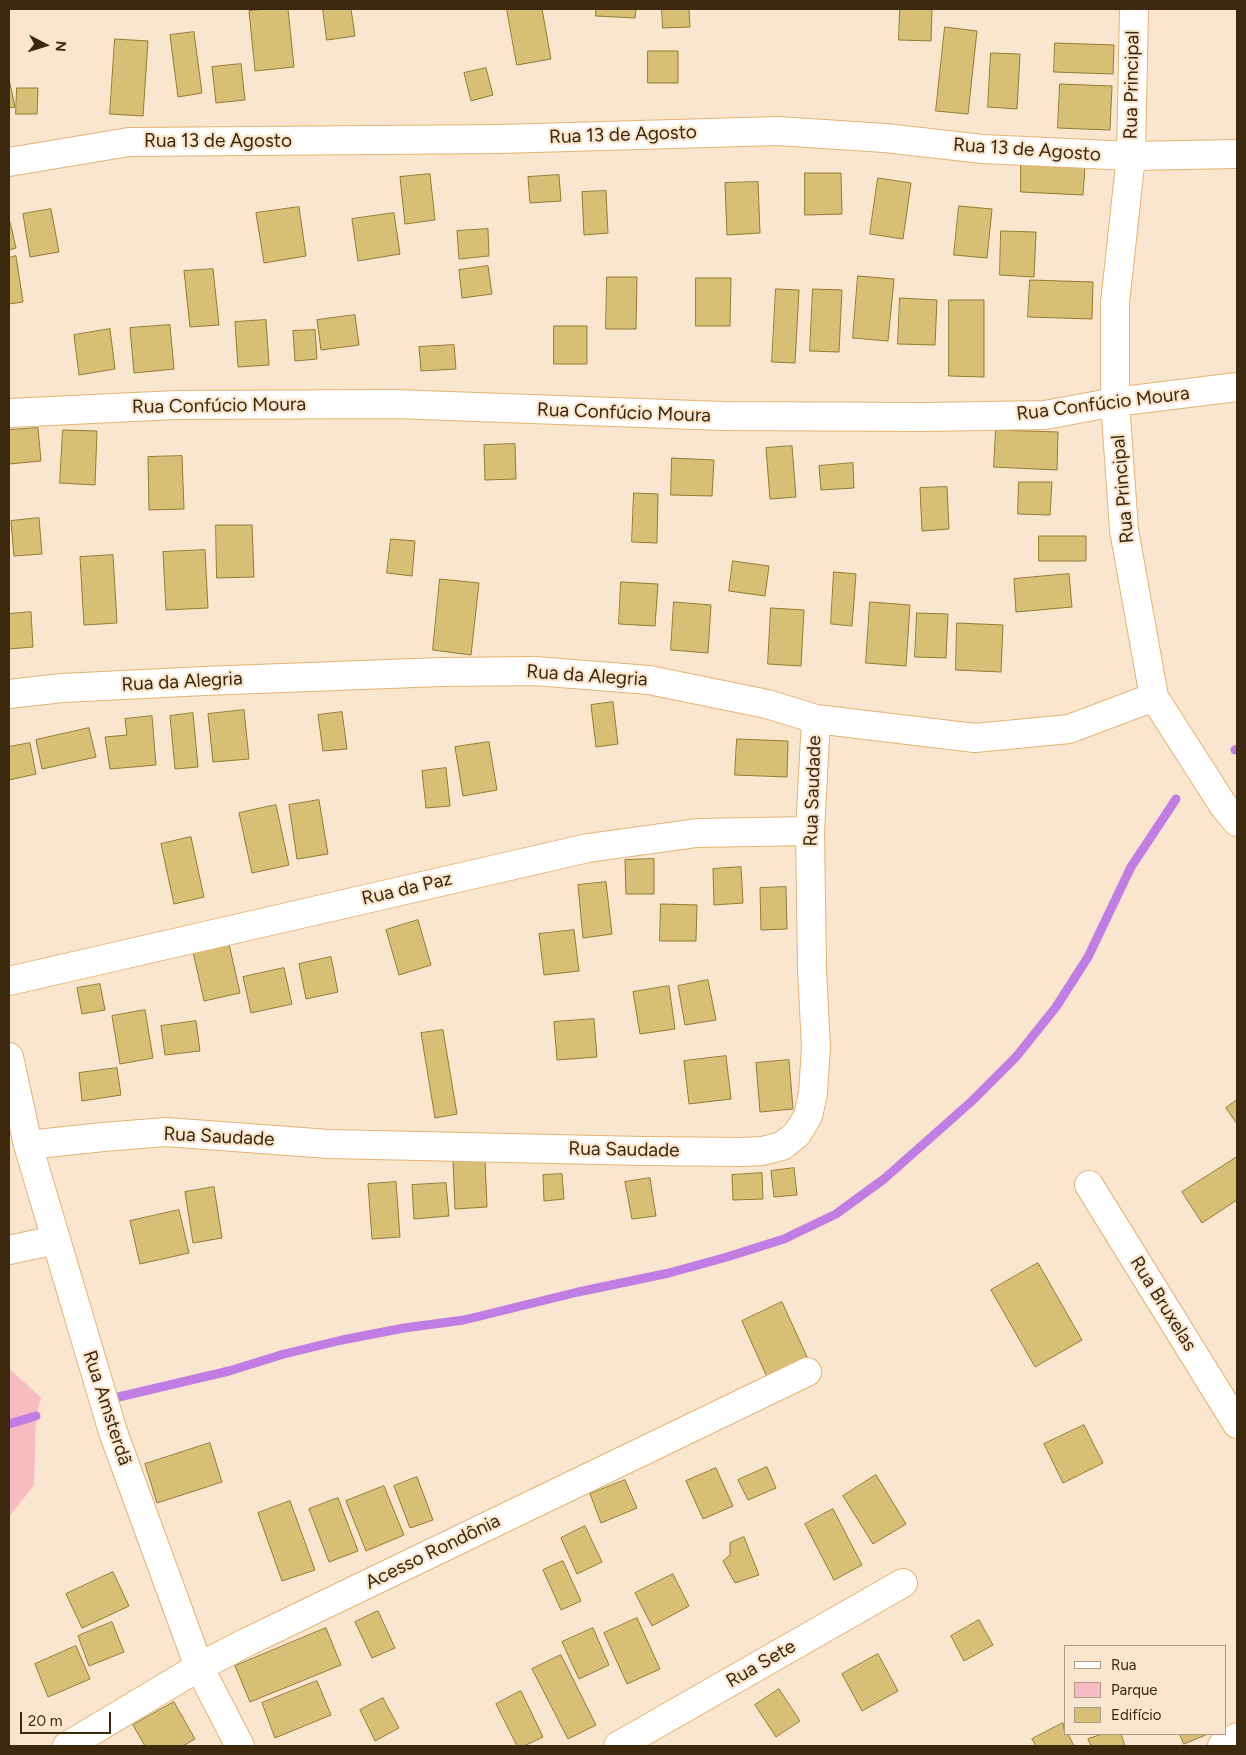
<!DOCTYPE html>
<html>
<head>
<meta charset="utf-8">
<style>
  body { margin:0 }
  #map { position:relative; width:1246px; height:1755px; overflow:hidden; background:#fae6ce; font-family:Figtree,sans-serif }
  canvas { display:block }
  .frame { position:absolute; inset:0; border:10px solid #3b280d; pointer-events:none }
  .legend { position:absolute; left:1064px; top:1645px; width:162px; height:90px; box-sizing:border-box; background:#fae6ce; border:1px solid #ae9a81; margin:0; padding:6px 9px; list-style:none; font-size:15px; color:#3b280d }
  .legend li { display:flex; align-items:center; gap:10px; height:25px }
  .legend b { width:25px; border:1px solid #ae9a81 }
  .north { position:absolute; left:20px; top:20px; width:50px; height:50px; -webkit-text-stroke:4px #fae6ce; paint-order:stroke; rotate:95deg; font-size:14px; font-weight:700; line-height:20px; text-align:center; color:#3b280d }
  .north::after { content:''; display:block; margin:auto; width:18px; height:22px; background:#3b280d; clip-path:polygon(50% 0,100% 100%,50% 72%,0 100%) }
  .scale { position:absolute; left:20px; top:1712px; width:91px; height:22px; box-sizing:border-box; border:2px solid #3b280d; border-top:0; padding-left:6px; font-size:15px; line-height:18px; white-space:nowrap; color:#3b280d; -webkit-text-stroke:4px #fae6ce; paint-order:stroke }
</style>
</head>
<body>
<div id="map">
<canvas width="1246" height="1755"></canvas>
<div class="frame"></div>
<ul class="legend">
<li><b style="height:6px;background:#fff"></b>Rua</li>
<li><b style="height:14px;background:#f6bcc1"></b>Parque</li>
<li><b style="height:14px;background:#d7c076"></b>Edifício</li>
</ul>
<div class="north">N</div>
<div class="scale">20 m</div>
</div>
<script>
const ctx = document.querySelector('canvas').getContext('2d');
ctx.lineJoin = 'round';
function fillPath(path, color) {
  ctx.fillStyle = color;
  ctx.fill(path, 'evenodd');
}
function trace(path, color, width, dash) {
  ctx.strokeStyle = color;
  ctx.lineWidth = width;
  ctx.lineCap = dash ? 'butt' : 'round';
  ctx.setLineDash(dash || []);
  ctx.stroke(path);
}
function label(font, color, halo, rows, align = 'center') {
  ctx.font = font + ' Figtree,sans-serif';
  ctx.lineWidth = 4.5;
  ctx.setLineDash([]);
  ctx.textBaseline = 'middle';
  ctx.strokeStyle = halo;
  ctx.fillStyle = color;
  for (const [text, x, y, turn = 0] of rows) {
    ctx.save();
    ctx.translate(x, y);
    ctx.rotate((+turn || 0) * Math.PI / 180);
    ctx.textAlign = isNaN(turn) ? turn : align;
    if (halo) ctx.strokeText(text, 0, 0);
    ctx.fillText(text, 0, 0);
    ctx.restore();
  }
}
const green = new Path2D(`
  M 9,1368 L 41,1398 L 36,1416 L 34,1485 L 9,1517 Z`);
const stream = new Path2D(`
  M 1235,750 L 1237,749
  M 110,1399 L 229,1371 L 284,1354 L 342,1340 L 404,1328 L 464,1320 L 578,1292 L 669,1273 L 727,1257 L 784,1239 L 836,1214 L 884,1179 L 972,1101 L 1016,1057 L 1056,1007 L 1088,957 L 1131,867 L 1176,799
  M 9,1424 L 36,1416`);
const building = new Path2D(`
  M 268,9 L 288,9 L 294,67 L 255,71 L 249,11 Z
  M 323,9 L 351,9 L 355,36 L 327,40 Z
  M 507,9 L 542,9 L 551,59 L 517,65 Z
  M 596,9 L 636,9 L 635,18 L 596,16 Z
  M 662,9 L 689,9 L 690,27 L 663,28 Z
  M 900,9 L 932,9 L 931,41 L 899,40 Z
  M 945,27 L 977,31 L 968,114 L 936,111 Z
  M 194,32 L 202,93 L 178,97 L 170,35 Z
  M 115,39 L 148,41 L 143,116 L 110,114 Z
  M 1055,43 L 1114,45 L 1113,74 L 1054,72 Z
  M 648,51 L 678,51 L 678,83 L 648,83 Z
  M 991,53 L 1020,54 L 1017,109 L 988,107 Z
  M 241,64 L 245,100 L 216,103 L 212,67 Z
  M 486,68 L 493,95 L 471,101 L 464,73 Z
  M 9,79 L 15,107 L 9,108 Z
  M 1060,84 L 1112,86 L 1110,130 L 1058,128 Z
  M 17,88 L 38,88 L 37,114 L 16,114 Z
  M 1021,165 L 1085,167 L 1083,195 L 1021,192 Z
  M 805,173 L 841,173 L 842,214 L 805,215 Z
  M 430,174 L 435,220 L 405,224 L 400,177 Z
  M 559,175 L 561,201 L 530,203 L 528,177 Z
  M 878,178 L 911,183 L 903,239 L 870,234 Z
  M 758,182 L 760,233 L 727,235 L 725,183 Z
  M 606,191 L 608,233 L 584,235 L 582,192 Z
  M 959,206 L 992,209 L 987,258 L 954,255 Z
  M 299,207 L 306,256 L 264,263 L 256,213 Z
  M 51,209 L 59,252 L 30,257 L 23,214 Z
  M 394,213 L 400,254 L 358,261 L 352,219 Z
  M 9,222 L 10,222 L 16,248 L 9,250 Z
  M 488,229 L 489,256 L 459,259 L 457,231 Z
  M 1001,231 L 1036,232 L 1034,277 L 1000,275 Z
  M 16,256 L 23,302 L 9,304 L 9,258 Z
  M 488,266 L 492,294 L 462,298 L 459,270 Z
  M 213,269 L 219,325 L 190,327 L 184,271 Z
  M 858,276 L 894,279 L 888,341 L 853,338 Z
  M 607,277 L 637,277 L 636,329 L 606,329 Z
  M 696,278 L 731,278 L 730,326 L 696,326 Z
  M 1030,280 L 1093,282 L 1092,319 L 1028,317 Z
  M 776,289 L 799,290 L 795,363 L 772,362 Z
  M 813,289 L 842,290 L 839,352 L 810,351 Z
  M 900,298 L 937,300 L 935,345 L 898,344 Z
  M 949,300 L 984,300 L 984,377 L 949,376 Z
  M 355,315 L 359,345 L 321,350 L 317,320 Z
  M 266,320 L 269,365 L 238,367 L 235,322 Z
  M 170,325 L 174,369 L 134,373 L 130,328 Z
  M 554,326 L 587,326 L 587,364 L 554,364 Z
  M 110,329 L 115,369 L 79,375 L 74,335 Z
  M 315,330 L 317,359 L 295,361 L 293,331 Z
  M 454,345 L 456,369 L 421,371 L 419,347 Z
  M 38,428 L 41,461 L 9,464 L 9,430 Z
  M 63,430 L 97,431 L 95,485 L 60,483 Z
  M 996,430 L 1058,432 L 1057,470 L 994,467 Z
  M 515,444 L 516,479 L 485,480 L 484,445 Z
  M 792,446 L 796,497 L 770,499 L 766,448 Z
  M 182,456 L 184,509 L 149,510 L 148,457 Z
  M 672,458 L 714,460 L 712,496 L 671,495 Z
  M 853,463 L 854,488 L 821,490 L 819,466 Z
  M 1019,482 L 1052,482 L 1050,515 L 1018,514 Z
  M 947,487 L 949,529 L 922,531 L 920,488 Z
  M 634,493 L 658,494 L 657,543 L 632,542 Z
  M 39,518 L 42,554 L 14,556 L 11,521 Z
  M 216,525 L 252,525 L 254,577 L 217,578 Z
  M 1039,536 L 1086,536 L 1086,561 L 1039,561 Z
  M 391,539 L 415,541 L 412,576 L 387,573 Z
  M 205,550 L 208,608 L 166,610 L 163,552 Z
  M 113,555 L 117,623 L 84,625 L 80,557 Z
  M 733,561 L 769,566 L 765,596 L 729,591 Z
  M 834,572 L 856,574 L 852,626 L 831,624 Z
  M 1069,574 L 1072,607 L 1016,612 L 1014,579 Z
  M 440,579 L 479,583 L 471,655 L 433,650 Z
  M 621,582 L 658,584 L 655,626 L 619,624 Z
  M 674,602 L 711,605 L 708,653 L 671,650 Z
  M 870,602 L 910,605 L 906,666 L 866,663 Z
  M 771,608 L 804,610 L 801,666 L 768,664 Z
  M 31,612 L 33,647 L 9,649 L 9,614 Z
  M 917,613 L 948,614 L 946,658 L 915,657 Z
  M 957,623 L 1003,625 L 1001,672 L 956,670 Z
  M 613,702 L 618,744 L 596,747 L 591,705 Z
  M 244,710 L 249,759 L 213,762 L 208,714 Z
  M 342,712 L 347,749 L 323,751 L 318,715 Z
  M 193,713 L 198,767 L 175,769 L 170,716 Z
  M 152,716 L 156,765 L 110,769 L 105,737 L 127,735 L 125,719 Z
  M 89,728 L 96,757 L 42,769 L 36,740 Z
  M 737,739 L 788,741 L 787,777 L 735,775 Z
  M 489,742 L 497,790 L 463,796 L 455,747 Z
  M 30,743 L 36,774 L 9,780 L 9,747 Z
  M 446,768 L 450,806 L 426,808 L 422,771 Z
  M 319,800 L 328,854 L 297,859 L 289,805 Z
  M 276,805 L 289,865 L 252,873 L 239,813 Z
  M 191,837 L 204,897 L 174,904 L 161,844 Z
  M 654,859 L 654,894 L 626,894 L 625,860 Z
  M 741,867 L 743,903 L 714,905 L 713,869 Z
  M 606,882 L 612,934 L 583,938 L 578,885 Z
  M 786,887 L 787,929 L 761,930 L 760,888 Z
  M 661,904 L 697,905 L 696,941 L 660,941 Z
  M 418,920 L 431,965 L 399,975 L 386,930 Z
  M 574,930 L 579,971 L 544,975 L 539,934 Z
  M 229,944 L 240,993 L 204,1001 L 193,952 Z
  M 331,957 L 338,992 L 306,999 L 299,964 Z
  M 284,968 L 292,1004 L 251,1013 L 243,977 Z
  M 708,980 L 716,1020 L 685,1025 L 678,986 Z
  M 100,984 L 105,1010 L 82,1014 L 77,988 Z
  M 669,986 L 675,1029 L 640,1034 L 633,992 Z
  M 145,1010 L 153,1058 L 120,1064 L 112,1016 Z
  M 594,1019 L 597,1057 L 557,1060 L 554,1022 Z
  M 196,1021 L 200,1051 L 165,1055 L 161,1026 Z
  M 443,1030 L 457,1114 L 435,1118 L 421,1033 Z
  M 726,1056 L 731,1099 L 689,1104 L 684,1061 Z
  M 789,1060 L 793,1109 L 760,1112 L 756,1063 Z
  M 117,1068 L 121,1095 L 82,1101 L 79,1073 Z
  M 1237,1100 L 1237,1124 L 1226,1108 Z
  M 1237,1157 L 1237,1200 L 1202,1223 L 1182,1192 Z
  M 485,1159 L 487,1207 L 455,1209 L 453,1160 Z
  M 794,1168 L 797,1195 L 774,1197 L 771,1171 Z
  M 762,1173 L 763,1199 L 733,1200 L 732,1175 Z
  M 562,1174 L 564,1199 L 544,1201 L 543,1175 Z
  M 650,1178 L 656,1216 L 632,1219 L 625,1182 Z
  M 396,1182 L 400,1237 L 372,1239 L 368,1184 Z
  M 446,1183 L 449,1216 L 414,1219 L 412,1185 Z
  M 214,1187 L 222,1238 L 193,1243 L 185,1192 Z
  M 179,1210 L 189,1253 L 140,1264 L 130,1221 Z
  M 1038,1263 L 1082,1340 L 1035,1367 L 991,1290 Z
  M 782,1302 L 808,1359 L 767,1377 L 742,1321 Z
  M 1084,1425 L 1103,1463 L 1063,1483 L 1044,1444 Z
  M 210,1443 L 222,1482 L 157,1503 L 145,1464 Z
  M 767,1467 L 776,1488 L 748,1500 L 738,1480 Z
  M 716,1468 L 733,1506 L 703,1519 L 686,1481 Z
  M 876,1475 L 906,1524 L 873,1544 L 843,1496 Z
  M 417,1477 L 433,1520 L 410,1528 L 394,1486 Z
  M 625,1480 L 637,1508 L 601,1523 L 590,1494 Z
  M 384,1486 L 404,1535 L 366,1551 L 346,1501 Z
  M 338,1498 L 358,1551 L 329,1562 L 309,1509 Z
  M 290,1501 L 315,1570 L 282,1581 L 258,1513 Z
  M 833,1509 L 862,1565 L 834,1580 L 805,1524 Z
  M 585,1526 L 602,1562 L 577,1574 L 561,1538 Z
  M 744,1537 L 759,1575 L 735,1583 L 723,1561 L 730,1555 L 730,1543 Z
  M 563,1561 L 581,1601 L 561,1610 L 543,1570 Z
  M 113,1572 L 129,1606 L 82,1628 L 66,1594 Z
  M 673,1574 L 689,1606 L 652,1626 L 635,1593 Z
  M 378,1611 L 395,1648 L 372,1658 L 355,1622 Z
  M 637,1618 L 660,1669 L 627,1684 L 604,1633 Z
  M 979,1620 L 993,1645 L 964,1661 L 951,1636 Z
  M 112,1622 L 124,1652 L 89,1666 L 78,1636 Z
  M 326,1628 L 341,1665 L 250,1702 L 235,1666 Z
  M 593,1628 L 609,1665 L 579,1679 L 562,1642 Z
  M 76,1646 L 90,1679 L 48,1697 L 35,1664 Z
  M 878,1654 L 898,1691 L 862,1711 L 842,1674 Z
  M 561,1655 L 596,1725 L 568,1739 L 532,1669 Z
  M 317,1681 L 331,1715 L 275,1738 L 262,1703 Z
  M 779,1689 L 800,1721 L 776,1737 L 755,1705 Z
  M 521,1691 L 543,1737 L 524,1746 L 517,1746 L 496,1704 Z
  M 383,1698 L 399,1728 L 375,1741 L 360,1710 Z
  M 174,1702 L 195,1739 L 183,1746 L 145,1746 L 133,1725 Z
  M 1063,1723 L 1065,1734 L 1068,1734 L 1074,1746 L 1036,1746 L 1032,1739 Z
  M 1103,1734 L 1121,1734 L 1125,1746 L 1091,1746 L 1088,1739 Z
  M 1180,1734 L 1208,1734 L 1184,1744 Z`);
const minor = new Path2D(`
  M 1134,9 L 1131,156 L 1115,303 L 1115,402 L 1124,530 L 1154,697 L 1223,805 L 1237,822
  M 9,162 L 129,142 L 500,139 L 778,131 L 885,138 L 983,149 L 1131,156 L 1237,154
  M 9,413 L 176,405 L 394,404 L 723,416 L 924,417 L 1045,415 L 1115,402 L 1237,387
  M 9,694 L 62,688 L 204,681 L 441,672 L 535,671 L 649,680 L 767,704 L 816,719 L 975,738 L 1069,729 L 1154,697
  M 9,981 L 588,848 L 697,833 L 810,831
  M 9,1057 L 28,1145 L 113,1432 L 199,1667 L 240,1746
  M 28,1145 L 103,1137 L 166,1132 L 329,1144 L 644,1151 L 741,1152 L 762,1151 L 782,1146 L 797,1134 L 808,1116 L 813,1093 L 816,1048 L 812,969 L 810,831 L 816,719
  M 1089,1185 L 1237,1424
  M 9,1250 L 55,1240
  M 67,1746 L 199,1667 L 245,1643 L 807,1372
  M 618,1746 L 903,1583
  M 1222,1746 L 1237,1737`);
const streetNames = [
  ["Rua Principal",1132,85,-89],
  ["Rua 13 de Agosto",623,135,-2],
  ["Rua 13 de Agosto",218,141],
  ["Rua 13 de Agosto",1027,150,4],
  ["Rua Confúcio Moura",1103,404,-7],
  ["Rua Confúcio Moura",219,406,-1],
  ["Rua Confúcio Moura",624,413,2],
  ["Rua Principal",1123,489,-95],
  ["Rua da Alegria",587,676,4],
  ["Rua da Alegria",182,682,-3],
  ["Rua Saudade",813,791,-88],
  ["Rua da Paz",407,889,-13],
  ["Rua Saudade",219,1137,3],
  ["Rua Saudade",624,1150,1],
  ["Rua Bruxelas",1163,1304,58],
  ["Rua Amsterdã",107,1408,72],
  ["Acesso Rondônia",433,1552,-26],
  ["Rua Sete",761,1664,-30]
];
fillPath(green, '#f6bcc1');
trace(stream, '#c07ee5', 9);
fillPath(building, '#d7c076');
trace(building, '#927c31', 1);
trace(minor, '#e4b375', 30);
trace(minor, '#fff', 28);
label('19px', '#3b280d', '#fae6ce', streetNames);
</script>
</body>
</html>
